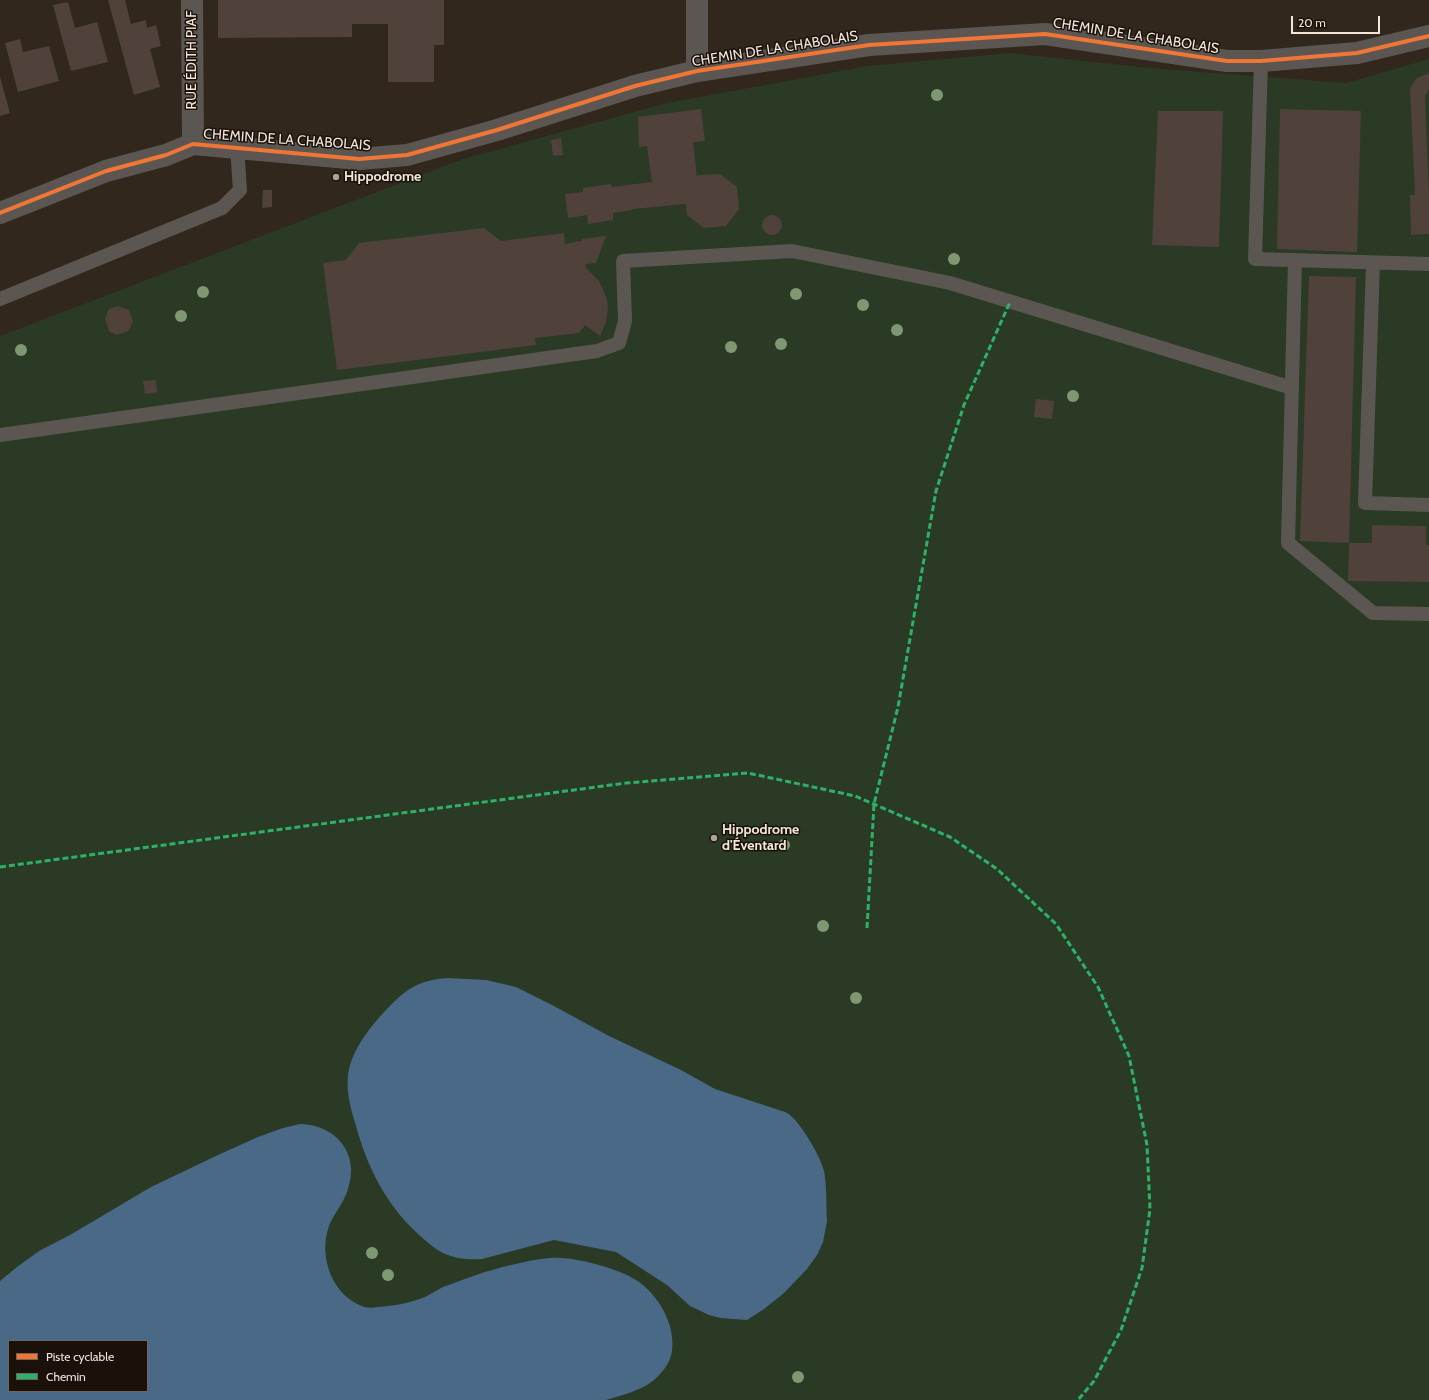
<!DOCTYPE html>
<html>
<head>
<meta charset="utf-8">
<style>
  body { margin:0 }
  #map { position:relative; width:1429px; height:1400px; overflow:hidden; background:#31271c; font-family:Cabin,sans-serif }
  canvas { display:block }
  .legend { position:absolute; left:8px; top:1340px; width:140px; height:52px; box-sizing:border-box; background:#1a120a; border:1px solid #70665d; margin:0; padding:5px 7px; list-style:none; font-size:12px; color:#f2e5da }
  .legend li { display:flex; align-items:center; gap:8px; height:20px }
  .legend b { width:20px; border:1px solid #70665d }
  .scale { position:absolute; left:1291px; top:16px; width:89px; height:18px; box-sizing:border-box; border:2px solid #f2e5da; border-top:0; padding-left:5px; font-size:12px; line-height:14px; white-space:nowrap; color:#f2e5da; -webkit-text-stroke:3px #1a120a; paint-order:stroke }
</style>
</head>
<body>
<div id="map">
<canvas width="1429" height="1400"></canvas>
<ul class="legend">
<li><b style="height:5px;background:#f07635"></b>Piste cyclable</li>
<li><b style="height:5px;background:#2db169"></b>Chemin</li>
</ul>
<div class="scale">20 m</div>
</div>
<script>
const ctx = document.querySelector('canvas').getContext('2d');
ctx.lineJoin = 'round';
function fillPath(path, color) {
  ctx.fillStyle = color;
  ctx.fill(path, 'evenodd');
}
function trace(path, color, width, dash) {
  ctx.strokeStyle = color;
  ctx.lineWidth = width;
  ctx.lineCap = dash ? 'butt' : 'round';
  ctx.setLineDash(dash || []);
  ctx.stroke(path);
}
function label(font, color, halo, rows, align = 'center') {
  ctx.font = font + ' Cabin,sans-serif';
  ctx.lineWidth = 3;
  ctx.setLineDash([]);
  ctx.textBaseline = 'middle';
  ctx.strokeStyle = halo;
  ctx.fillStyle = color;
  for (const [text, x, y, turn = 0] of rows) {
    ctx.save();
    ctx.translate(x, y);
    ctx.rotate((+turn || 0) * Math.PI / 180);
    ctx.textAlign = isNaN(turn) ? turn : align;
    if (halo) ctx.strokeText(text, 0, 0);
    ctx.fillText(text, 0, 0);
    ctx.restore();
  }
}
const green = new Path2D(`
  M 1010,53 L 1150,68 L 1346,83 L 1429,59 L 1429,1400 L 0,1400 L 0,336 L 463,159 L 667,103 L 868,66 ZM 9,1341 L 147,1341 L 147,1391 L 9,1391 Z`);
const water = new Path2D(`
  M 448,978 L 486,980 L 516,987 L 552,1005 L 609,1036 L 681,1070 L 715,1089 L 785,1112 C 798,1117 821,1157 824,1171 C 827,1187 826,1205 827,1221 L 823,1242 L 817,1255 L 807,1269 L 784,1293 L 764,1309 L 747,1320 L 721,1318 L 709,1315 L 690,1306 L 667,1285 L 616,1252 L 554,1240 L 482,1259 C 468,1260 456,1259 443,1253 C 433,1248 425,1240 417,1233 C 385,1203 367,1166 356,1126 C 351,1109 346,1093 348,1075 C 351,1051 369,1028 386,1010 C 406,989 418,980 448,978 Z
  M 300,1124 C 336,1125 360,1153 348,1189 C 344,1203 334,1213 329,1226 C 318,1256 332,1296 364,1307 C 368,1308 373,1308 378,1307 C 394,1306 410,1303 425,1297 C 431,1294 437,1290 443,1287 C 454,1283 465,1279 476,1275 C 497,1268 527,1260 550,1258 C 573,1256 617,1268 636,1280 C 658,1294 676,1325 672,1351 C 671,1362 662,1373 654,1380 C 641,1391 622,1395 606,1400 L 0,1400 L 0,1281 L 17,1267 L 39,1251 L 70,1235 L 151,1187 L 218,1155 L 258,1137 L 283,1128 ZM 9,1341 L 147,1341 L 147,1391 L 9,1391 Z`);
const building = new Path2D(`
  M 108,0 L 125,0 L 131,24 L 146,20 L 147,28 L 156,25 L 161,46 L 150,49 L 160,87 L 134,95 Z
  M 218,0 L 444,0 L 444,45 L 434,45 L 434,82 L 388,82 L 388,24 L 352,24 L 352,37 L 218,38 Z
  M 68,2 L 75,28 L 97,22 L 108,62 L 71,71 L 53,5 Z
  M 20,39 L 23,52 L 49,46 L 59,81 L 18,92 L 5,43 Z
  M 1429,73 L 1429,89 L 1425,96 L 1429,195 L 1429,234 L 1411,235 L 1410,195 L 1415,195 L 1410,88 L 1417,78 Z
  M 0,77 L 10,113 L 0,116 Z
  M 701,109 L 705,141 L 693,142 L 697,178 L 698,175 L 720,174 L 737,187 L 739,209 L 726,226 L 704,228 L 687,215 L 686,204 L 632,209 L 632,210 L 613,213 L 613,220 L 588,224 L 587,215 L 568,218 L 565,194 L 583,192 L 583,188 L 611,184 L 612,187 L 652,182 L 647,146 L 639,147 L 638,117 Z
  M 1280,109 L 1361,111 L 1357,252 L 1277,249 Z
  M 1158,111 L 1223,111 L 1219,247 L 1152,245 Z
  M 561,138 L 563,155 L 553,156 L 551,140 Z
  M 263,190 L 272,190 L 272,207 L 262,208 Z
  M762 225a10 10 0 1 1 20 0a10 10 0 1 1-20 0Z
  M 484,228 L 501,241 L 564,233 L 565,244 L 582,241 L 582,239 L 606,236 L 596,263 L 585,264 L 586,268 L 599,281 L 607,299 L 608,307 L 606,322 L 600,336 L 585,325 L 579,333 L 535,338 L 536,345 L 337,370 L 323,263 L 346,260 L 359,243 Z
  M 1309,276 L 1356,277 L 1349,543 L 1300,541 Z
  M 118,306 L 129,310 L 133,322 L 128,331 L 116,335 L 109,331 L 105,318 L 109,309 Z
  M 156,380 L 157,392 L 145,394 L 143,381 Z
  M 1036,399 L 1054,401 L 1052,419 L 1034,417 Z
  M 1372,525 L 1426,526 L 1426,545 L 1429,545 L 1429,582 L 1348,581 L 1349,543 L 1372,543 Z`);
const service = new Path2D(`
  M 1261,61 L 1255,259 L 1429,264
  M 1295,260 L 1288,543 L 1373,613 L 1429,614
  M 1373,263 L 1365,503 L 1429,505
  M 0,299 L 222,208 L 240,190 L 237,147
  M 0,435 L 597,351 L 619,343 L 625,321 L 623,261 L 792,251 L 950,283 L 1292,388`);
const minor = new Path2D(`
  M 192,0 L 193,144
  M 697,71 L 697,0
  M 0,213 L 106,171 L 166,155 L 193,144 L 359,159 L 407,155 L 497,130 L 635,86 L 697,71 L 869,45 L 1045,34 L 1227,61 L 1261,61 L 1357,53 L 1429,36`);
const quiet = new Path2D(`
  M 0,867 L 626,783 L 748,773 L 855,796 L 950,837 L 997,869 L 1056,924 L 1098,987 L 1129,1056 L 1147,1145 L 1150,1209 L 1142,1268 L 1121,1330 L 1094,1381 L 1078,1400
  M 867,928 L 874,804 L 898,707 L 936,491 L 964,405 L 1010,302`);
const cycleway = new Path2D(`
  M 0,213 L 106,171 L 166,155 L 193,144 L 359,159 L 407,155 L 497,130 L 635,86 L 697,71 L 869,45 L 1045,34 L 1227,61 L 1261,61 L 1357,53 L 1429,36`);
const trees = [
  [937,95],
  [954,259],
  [203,292],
  [796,294],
  [863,305],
  [181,316],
  [897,330],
  [781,344],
  [731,347],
  [21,350],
  [1073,396],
  [784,845],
  [823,926],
  [856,998],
  [372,1253],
  [388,1275],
  [798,1377]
];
const markers = [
  [336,177,4,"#aea298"],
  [714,838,4,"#aea298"]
];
const streetNames = [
  ["CHEMIN DE LA CHABOLAIS",1136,36,9],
  ["CHEMIN DE LA CHABOLAIS",775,49,-9],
  ["RUE ÉDITH PIAF",192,60,-90],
  ["CHEMIN DE LA CHABOLAIS",287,140,4]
];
const poiNames = [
  ["Hippodrome",344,177],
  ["Hippodrome",722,830],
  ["d'Éventard",722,846]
];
fillPath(green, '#2a3a24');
fillPath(water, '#4a6987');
fillPath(building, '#50423a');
trace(service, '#5c5652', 14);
trace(minor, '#5c5652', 22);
trace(quiet, '#2db169', 3, [6, 3]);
trace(cycleway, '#f07635', 4);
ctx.fillStyle = '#809871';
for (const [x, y] of trees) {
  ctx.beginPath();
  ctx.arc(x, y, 6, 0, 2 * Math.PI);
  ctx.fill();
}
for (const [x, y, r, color] of markers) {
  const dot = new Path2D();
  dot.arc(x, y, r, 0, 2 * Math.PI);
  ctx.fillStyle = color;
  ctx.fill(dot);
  trace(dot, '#1a120a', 1.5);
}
label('14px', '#f2e5da', '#1a120a', streetNames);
label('bold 14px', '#f2e5da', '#1a120a', poiNames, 'left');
</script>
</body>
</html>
